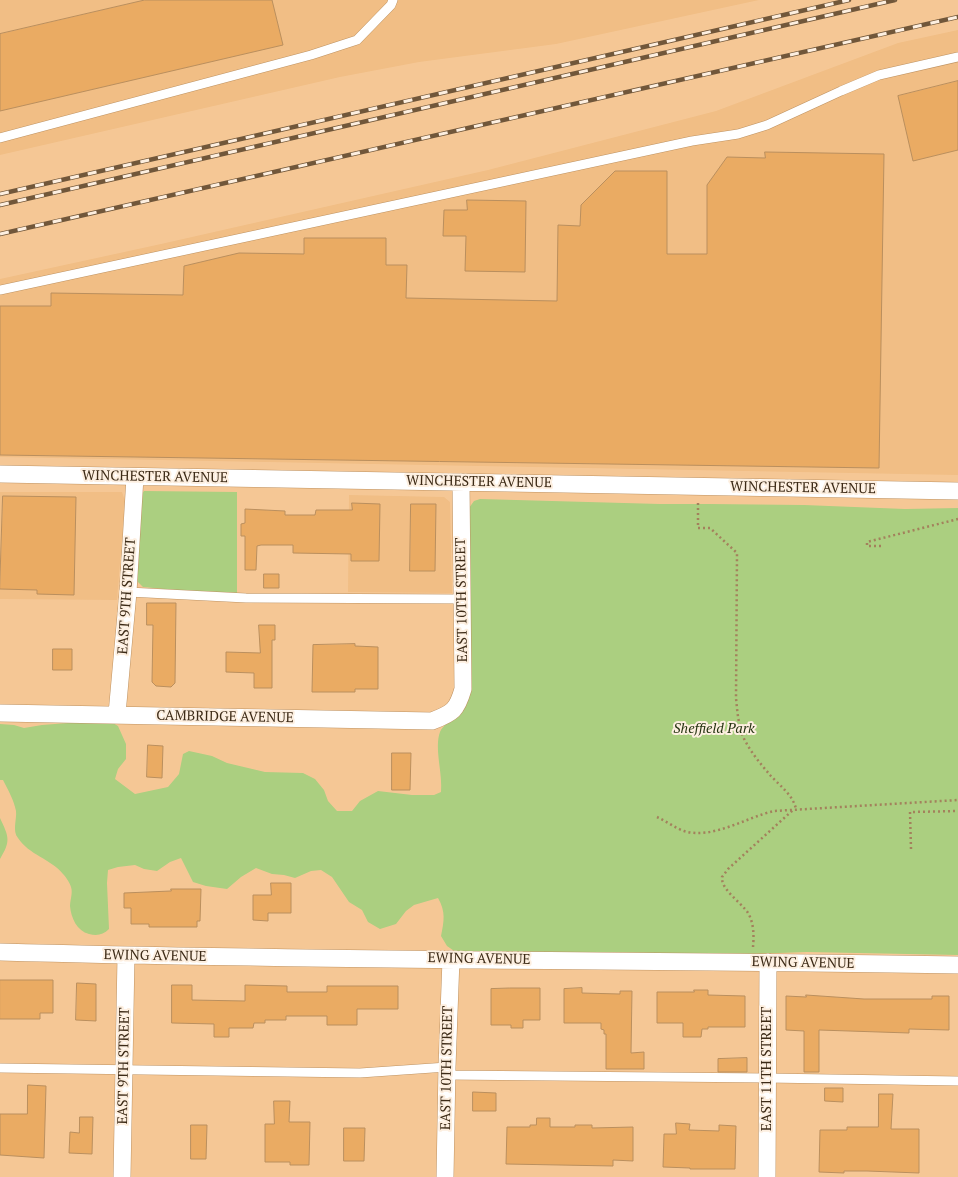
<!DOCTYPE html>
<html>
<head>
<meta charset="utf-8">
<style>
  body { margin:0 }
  canvas { display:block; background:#f5c795 }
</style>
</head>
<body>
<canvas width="958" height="1177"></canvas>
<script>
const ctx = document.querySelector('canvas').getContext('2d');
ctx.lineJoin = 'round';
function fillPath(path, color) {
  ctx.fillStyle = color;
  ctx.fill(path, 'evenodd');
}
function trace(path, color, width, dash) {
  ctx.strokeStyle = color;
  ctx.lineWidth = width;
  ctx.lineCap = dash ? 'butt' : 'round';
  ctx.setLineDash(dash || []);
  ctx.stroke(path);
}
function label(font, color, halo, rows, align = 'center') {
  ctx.font = font + ' "PT Serif",serif';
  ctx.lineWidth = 4;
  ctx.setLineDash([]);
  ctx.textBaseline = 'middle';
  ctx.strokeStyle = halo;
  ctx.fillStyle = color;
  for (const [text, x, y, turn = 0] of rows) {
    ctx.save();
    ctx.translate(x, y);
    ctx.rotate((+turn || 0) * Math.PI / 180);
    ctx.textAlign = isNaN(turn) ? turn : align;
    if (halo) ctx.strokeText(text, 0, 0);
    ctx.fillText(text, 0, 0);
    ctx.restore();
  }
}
const built = new Path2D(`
  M 0,0 L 759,0 L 556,44 L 419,62 L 340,77 L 0,155 Z
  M 958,30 L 958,475 L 0,457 L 0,279 L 161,244 L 488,170 L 716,111 L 898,43 Z
  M 0,492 L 122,492 L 125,501 L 117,600 L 0,599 Z
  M 349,495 L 444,497 L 450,502 L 452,593 L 348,592 Z`);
const green = new Path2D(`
  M 144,491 L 237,492 L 237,593 L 185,591 L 143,587 L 137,581 L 141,496 Z
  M 480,499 L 660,504 L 709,504 L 804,505 L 905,509 L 958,508 L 958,955 L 807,952 L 750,954 L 550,952 L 460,955 L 447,946 L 441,936 C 444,921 446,912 438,898 L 414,905 L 406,911 L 396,924 L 380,929 L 368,922 L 362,910 L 349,902 L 332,877 L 321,870 L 311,871 L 295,878 L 284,875 L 272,874 L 256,868 L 241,877 L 227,889 L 206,886 L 193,882 L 181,858 L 170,862 L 157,871 L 144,869 L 135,865 L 118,867 L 108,870 L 107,883 L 109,929 C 103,935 97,936 89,934 C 77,931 71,918 70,906 C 70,900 73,893 71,887 C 70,883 66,877 63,874 C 51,859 29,855 18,838 C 12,831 17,819 16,811 C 14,800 8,790 3,780 L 0,780 L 0,724 L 14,725 L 24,728 L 42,725 L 68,723 L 111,722 L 118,726 L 126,744 L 126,759 L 118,769 L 115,779 L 135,794 L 168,787 L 179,774 L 183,754 L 189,751 L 212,756 L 227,763 L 265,772 L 303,773 L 315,779 L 324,790 L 328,801 L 337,811 L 352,811 L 360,801 L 378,791 L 412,795 L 434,795 L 441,792 C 443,774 434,748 440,732 C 442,726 455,716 460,711 L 469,508 L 474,501 Z
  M 0,818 C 9,837 11,841 0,859 Z`);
const building = new Path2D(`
  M 145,0 L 272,0 L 283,45 L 0,111 L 0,34 Z
  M 958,81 L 958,150 L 913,161 L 898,96 Z
  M 765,152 L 884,154 L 879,468 L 0,455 L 0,306 L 51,306 L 51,293 L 183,295 L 184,266 L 239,253 L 304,254 L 304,238 L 386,238 L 386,265 L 407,265 L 406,298 L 557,301 L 558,225 L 580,226 L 581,205 L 615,171 L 667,171 L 667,254 L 707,254 L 707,185 L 727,157 L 765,158 Z
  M 467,200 L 526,201 L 525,272 L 465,271 L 466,236 L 443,236 L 444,210 L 467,210 Z
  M 3,496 L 76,497 L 74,595 L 37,594 L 37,590 L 0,589 Z
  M 352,503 L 380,504 L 379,561 L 351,561 L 351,554 L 293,553 L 293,545 L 261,545 L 257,546 L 256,570 L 245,570 L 245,536 L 241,536 L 241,524 L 245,523 L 245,509 L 285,511 L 285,515 L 315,515 L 316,510 L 352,510 Z
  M 411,504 L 436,504 L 435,571 L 410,571 Z
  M 264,574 L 279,574 L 279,588 L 264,588 Z
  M 147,603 L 176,603 L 175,683 L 171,687 L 156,686 L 152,682 L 153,625 L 147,625 Z
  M 259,625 L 275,625 L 275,640 L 272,640 L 272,688 L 254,688 L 254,673 L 226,672 L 226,652 L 260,653 Z
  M 355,644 L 355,646 L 378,647 L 378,689 L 355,689 L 355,692 L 312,692 L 313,645 Z
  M 53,649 L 72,649 L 72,670 L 53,670 Z
  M 148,745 L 163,746 L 162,778 L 147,777 Z
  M 392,753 L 411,753 L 410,790 L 392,790 Z
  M 271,883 L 291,883 L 291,913 L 268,913 L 268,921 L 253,920 L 253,895 L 271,895 Z
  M 171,889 L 201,889 L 200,921 L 197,921 L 197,927 L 149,927 L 149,924 L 131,924 L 131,908 L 124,908 L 124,893 L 171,891 Z
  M 0,980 L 53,980 L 53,1013 L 40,1013 L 40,1019 L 0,1019 Z
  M 77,983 L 96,984 L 96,1021 L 76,1020 Z
  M 172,985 L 192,985 L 192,1000 L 245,1001 L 245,985 L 287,986 L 287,992 L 327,992 L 327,986 L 398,986 L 398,1009 L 357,1009 L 357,1025 L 327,1025 L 327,1016 L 286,1016 L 286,1020 L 265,1020 L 265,1023 L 254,1023 L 253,1028 L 229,1028 L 229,1037 L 214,1037 L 214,1024 L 172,1023 Z
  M 510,988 L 540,988 L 540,1020 L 523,1020 L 523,1028 L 511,1028 L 511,1025 L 491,1025 L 491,989 Z
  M 582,988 L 582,993 L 620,994 L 620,991 L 632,991 L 631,1053 L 644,1052 L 644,1069 L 606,1069 L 606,1034 L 604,1034 L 604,1030 L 601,1029 L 601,1023 L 564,1023 L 564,989 Z
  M 694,990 L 708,990 L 708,995 L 745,996 L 745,1027 L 708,1027 L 708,1029 L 702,1029 L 701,1037 L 683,1037 L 683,1023 L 657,1023 L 657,992 L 694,992 Z
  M 806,995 L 864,999 L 932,999 L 932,996 L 949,996 L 949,1030 L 909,1029 L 909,1033 L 819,1030 L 819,1072 L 804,1072 L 804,1031 L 786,1030 L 786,996 L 806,997 Z
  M 747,1058 L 747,1072 L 718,1072 L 718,1059 Z
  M 28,1085 L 46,1086 L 44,1158 L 0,1155 L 0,1114 L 27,1114 Z
  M 825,1088 L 843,1088 L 843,1102 L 825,1101 Z
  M 473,1092 L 496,1093 L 496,1111 L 473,1111 Z
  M 879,1094 L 893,1094 L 891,1129 L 919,1129 L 919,1173 L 867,1171 L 844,1171 L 844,1173 L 819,1172 L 820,1130 L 847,1130 L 847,1127 L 878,1127 Z
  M 274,1101 L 290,1101 L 289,1122 L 310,1122 L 309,1165 L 290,1165 L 290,1162 L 265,1162 L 265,1124 L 274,1124 Z
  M 80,1117 L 93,1117 L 92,1154 L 69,1153 L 70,1132 L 79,1133 Z
  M 537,1118 L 550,1118 L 550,1127 L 575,1127 L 575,1125 L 592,1125 L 592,1128 L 633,1127 L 633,1161 L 613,1160 L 613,1166 L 506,1164 L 507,1127 L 530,1127 L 530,1125 L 536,1125 Z
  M 676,1123 L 690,1124 L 689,1130 L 719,1131 L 719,1125 L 736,1126 L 735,1169 L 690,1169 L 690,1168 L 663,1167 L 664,1134 L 676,1134 Z
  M 191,1125 L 207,1125 L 206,1159 L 191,1159 Z
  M 344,1128 L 365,1128 L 364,1161 L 344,1161 Z`);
const path = new Path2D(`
  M 698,503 L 698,528 L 710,528 L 737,553 L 736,698 C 737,709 738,720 741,731 C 746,747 760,763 770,775 C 780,786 793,795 796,809
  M 881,546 L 867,546 L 867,542 L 958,519
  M 657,817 C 666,821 675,828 684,831 C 712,840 747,817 774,811 L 958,800
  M 911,849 L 910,812 L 958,811
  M 753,947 C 754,936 754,923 748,913 C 741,902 721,890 722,877 L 728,869 L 793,810`);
const service = new Path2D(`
  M 0,138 L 311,55 L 357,40 L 391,5 L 393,0
  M 0,290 L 692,141 L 738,134 L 767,125 L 841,91 L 879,75 L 958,57
  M 128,592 L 246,598 L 462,599
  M 0,1068 L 360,1073 L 447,1067
  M 447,1075 L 767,1078 L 958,1081`);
const minor = new Path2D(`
  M 0,474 L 958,491
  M 0,713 L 432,721 C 453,713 457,710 463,689 L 461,482
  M 117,714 L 128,592 L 135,477
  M 0,952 C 319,961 639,960 958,965
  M 122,1177 L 126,956
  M 445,1177 L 447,1067 L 451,959
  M 767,1177 L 768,962`);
const rail = new Path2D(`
  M 0,194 L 849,0
  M 0,205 L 895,0
  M 0,234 L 958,17`);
const streetNames = [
  ["WINCHESTER AVENUE",155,477,1],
  ["WINCHESTER AVENUE",479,482,1],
  ["WINCHESTER AVENUE",803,488,1],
  ["EAST 9TH STREET",127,596,-86],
  ["EAST 10TH STREET",462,600,-91],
  ["CAMBRIDGE AVENUE",225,717,1],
  ["EWING AVENUE",155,956,1],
  ["EWING AVENUE",479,959,1],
  ["EWING AVENUE",803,963,1],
  ["EAST 9TH STREET",124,1066,-89],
  ["EAST 10TH STREET",447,1068,-89],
  ["EAST 11TH STREET",767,1069,-90]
];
const parkNames = [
  ["Sheffield Park",714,729]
];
fillPath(built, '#f1be85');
fillPath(green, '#abcf80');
fillPath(building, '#eaab63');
trace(building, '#ba8f5e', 1);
trace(service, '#be9261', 10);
trace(minor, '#be9261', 18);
trace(path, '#a3815c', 2.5, [2, 3]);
trace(service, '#fff', 9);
trace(minor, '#fff', 17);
trace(rail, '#71573a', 4.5);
trace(rail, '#fdefe0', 3, [9]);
label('14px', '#3c2a16', '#fdefe0', streetNames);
label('italic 14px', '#253311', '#fdefe0', parkNames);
</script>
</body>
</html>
